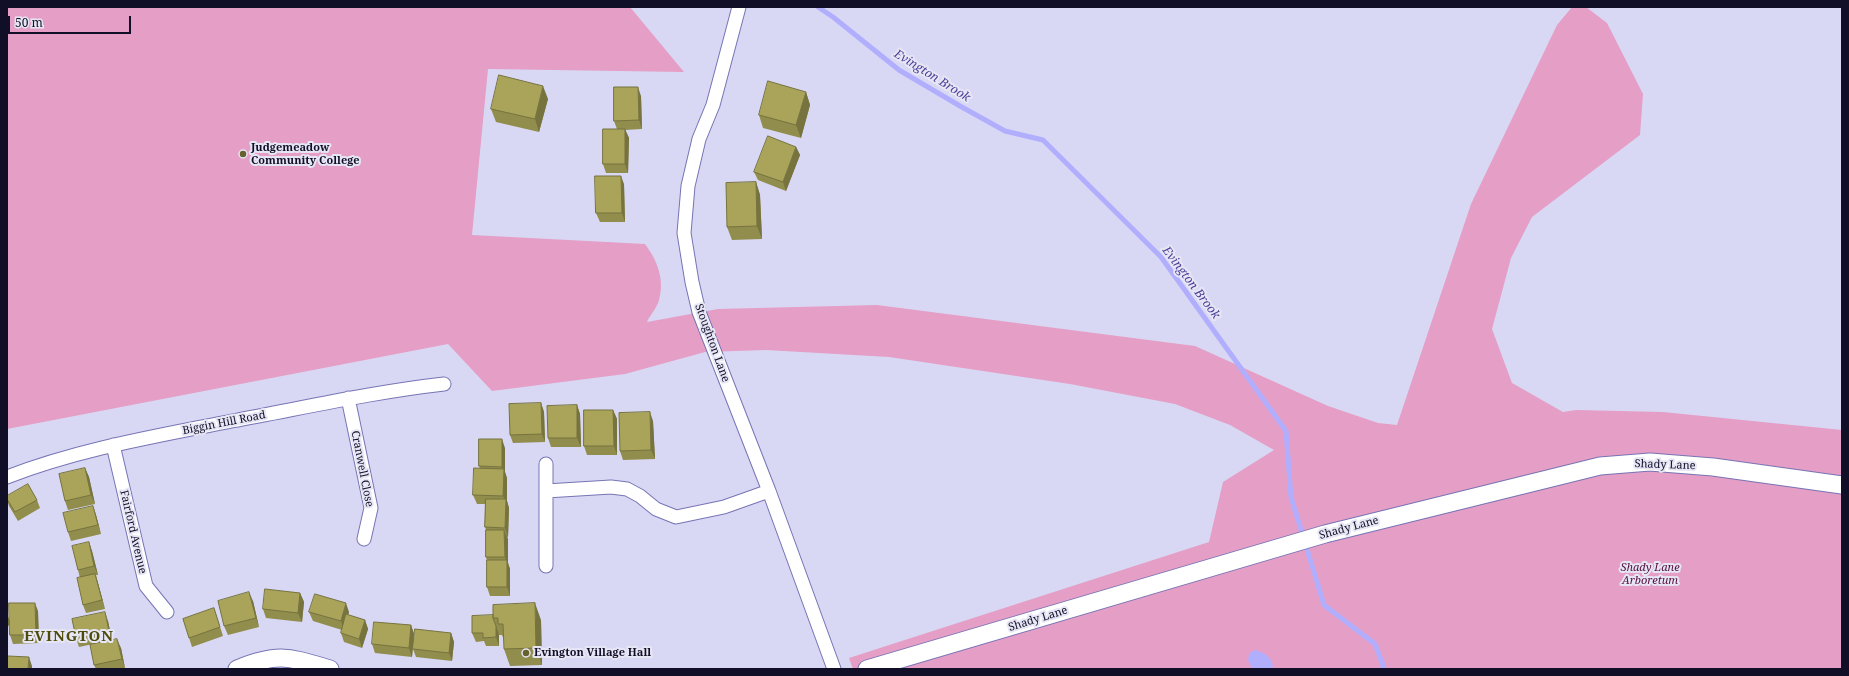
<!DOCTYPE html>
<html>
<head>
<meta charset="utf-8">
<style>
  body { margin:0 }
  #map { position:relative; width:1849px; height:676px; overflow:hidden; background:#d8d8f4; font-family:"Noto Serif",serif }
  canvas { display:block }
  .frame { position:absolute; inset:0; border:8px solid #110f27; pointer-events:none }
  .scale { position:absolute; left:8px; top:16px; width:123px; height:18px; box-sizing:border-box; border:2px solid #110f27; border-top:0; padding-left:5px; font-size:12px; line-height:14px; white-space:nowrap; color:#110f27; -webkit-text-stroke:3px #e6e6f5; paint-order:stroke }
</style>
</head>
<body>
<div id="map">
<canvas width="1849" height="676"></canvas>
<div class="frame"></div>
<div class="scale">50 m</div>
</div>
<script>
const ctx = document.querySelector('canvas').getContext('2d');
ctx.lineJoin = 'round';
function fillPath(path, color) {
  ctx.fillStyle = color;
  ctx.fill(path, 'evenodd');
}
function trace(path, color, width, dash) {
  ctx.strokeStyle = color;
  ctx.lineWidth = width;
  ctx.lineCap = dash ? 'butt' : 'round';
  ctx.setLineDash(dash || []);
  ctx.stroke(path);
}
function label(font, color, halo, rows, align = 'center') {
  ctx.font = font + ' "Noto Serif",serif';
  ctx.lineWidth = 4;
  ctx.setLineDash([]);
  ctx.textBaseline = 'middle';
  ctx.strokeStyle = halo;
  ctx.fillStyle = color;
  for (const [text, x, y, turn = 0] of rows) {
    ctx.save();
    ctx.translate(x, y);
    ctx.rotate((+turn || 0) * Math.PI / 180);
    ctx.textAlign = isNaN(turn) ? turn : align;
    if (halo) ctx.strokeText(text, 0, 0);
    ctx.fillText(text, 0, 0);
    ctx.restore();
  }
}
const green = new Path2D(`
  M 7,7 L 630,7 L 684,72 L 488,69 L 472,235 L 645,244 C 657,260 665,279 659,300 C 657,308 650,315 647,322 L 718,309 L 877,305 L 1195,346 L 1328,406 L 1378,423 L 1397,425 L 1471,204 L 1557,25 L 1572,7 L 1586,7 L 1607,23 L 1643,94 L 1640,135 L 1532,217 L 1511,258 L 1492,329 L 1512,383 L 1563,412 L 1576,410 L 1663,412 L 1842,430 L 1842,669 L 853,669 L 849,658 L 1209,542 L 1223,482 L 1274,450 L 1230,425 L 1175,404 L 1070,384 L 889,357 L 766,350 L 705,352 L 625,374 L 492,391 L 448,344 L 7,429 Z`);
const water = new Path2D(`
  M 1254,650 C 1264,652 1270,656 1273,665 L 1272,669 L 1252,669 L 1248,660 L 1249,654 Z`);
const stream = new Path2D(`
  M 818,7 L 833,17 L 899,70 L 960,106 L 1005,131 L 1043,140 L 1161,257 L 1286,431 L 1291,497 L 1324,605 L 1375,644 L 1384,668 L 1382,669`);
const minor = new Path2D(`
  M 739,7 L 713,105 L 699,139 L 688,186 L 684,233 L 692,282 L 699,312 L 769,491 L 834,669
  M 348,398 L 371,508 L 364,539
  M 113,445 L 146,586 L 167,612
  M 546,464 L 546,566
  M 7,477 C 79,449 157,436 232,421 C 303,408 373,392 444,384
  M 546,491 L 611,487 L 627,489 L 640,496 L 656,509 L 676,517 L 724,507 L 769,491`);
const tertiary = new Path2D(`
  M 237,669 C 278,652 289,657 330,669
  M 867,669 L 1325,534 L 1600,466 L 1650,462 L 1713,467 L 1842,485`);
const wall = new Path2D(`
  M 806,92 L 810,105 L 801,138 L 763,128 L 759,115 Z
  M 641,96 L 642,129 L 625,130 L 629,138 L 628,173 L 606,173 L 603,164 L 617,129 L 614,121 Z
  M 548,99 L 539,132 L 496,122 L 491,109 Z
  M 796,147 L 800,155 L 786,191 L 758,180 L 754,172 Z
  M 756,182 L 760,195 L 762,239 L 732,240 L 727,227 Z
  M 624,184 L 625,222 L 600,222 L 596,213 Z
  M 541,403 L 544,412 L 545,442 L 513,443 L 510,435 Z
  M 577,405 L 580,414 L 581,447 L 551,447 L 548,438 Z
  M 613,410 L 617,419 L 617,455 L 587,455 L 584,446 Z
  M 653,421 L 655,459 L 623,460 L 620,451 Z
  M 505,448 L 505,472 L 507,478 L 507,501 L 509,508 L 508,537 L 507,537 L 508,539 L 508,563 L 510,569 L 510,596 L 490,596 L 487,587 L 487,561 L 486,557 L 486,530 L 485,527 L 485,504 L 477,504 L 473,495 L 480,469 L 479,466 Z
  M 85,468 L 89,477 L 95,504 L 68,510 L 65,501 Z
  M 7,496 L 37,500 L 40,508 L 18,521 L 9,506 L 7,500 Z
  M 93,506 L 96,515 L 101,534 L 71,541 L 68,532 Z
  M 89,542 L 92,551 L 98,575 L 96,575 L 98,583 L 105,609 L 86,613 L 83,605 L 80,578 L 78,570 Z
  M 300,593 L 304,602 L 302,622 L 266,618 L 263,609 Z
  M 253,601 L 259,627 L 228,635 L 224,626 Z
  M 214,608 L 223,636 L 192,647 L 183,619 Z
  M 38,611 L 39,643 L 13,644 L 10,635 L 10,624 L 7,627 L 10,620 Z
  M 309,612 L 349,612 L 348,615 L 365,620 L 368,629 L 362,648 L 344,642 L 341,633 L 342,630 L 313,621 Z
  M 472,616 L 541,620 L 542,665 L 510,666 L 504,649 L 504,640 L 502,635 L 499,635 L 499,646 L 486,646 L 484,641 L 476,642 L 472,633 Z
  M 108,621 L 112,640 L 79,647 L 76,638 Z
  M 411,625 L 414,634 L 412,657 L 375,653 L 372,644 Z
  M 451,633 L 454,642 L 452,661 L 416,657 L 413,649 Z
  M 121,648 L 125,668 L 121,669 L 96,669 L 94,665 Z`);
const shadedWall = new Path2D(`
  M 543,86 L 548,99 L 539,132 L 535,119 Z
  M 638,87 L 641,96 L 642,129 L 639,120 Z
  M 806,92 L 810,105 L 801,138 L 796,125 Z
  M 625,129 L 629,138 L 628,173 L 625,164 Z
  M 796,147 L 800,155 L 786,191 L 783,182 Z
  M 621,176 L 624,184 L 625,222 L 622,213 Z
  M 756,182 L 760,195 L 762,239 L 757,226 Z
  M 541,403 L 544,412 L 545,442 L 542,434 Z
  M 577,405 L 580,414 L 581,447 L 577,438 Z
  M 613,410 L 617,419 L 617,455 L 614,446 Z
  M 650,412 L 653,421 L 655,459 L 651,450 Z
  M 502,439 L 505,448 L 505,472 L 507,478 L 507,501 L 509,508 L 508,537 L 505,528 L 506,503 L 503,496 L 504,472 L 502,467 Z
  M 85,468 L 89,477 L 95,504 L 91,495 Z
  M 93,506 L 96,515 L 101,534 L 98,525 Z
  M 504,530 L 508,539 L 508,563 L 510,569 L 510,596 L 507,587 L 507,563 L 505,557 Z
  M 89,542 L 92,551 L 98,575 L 94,566 Z
  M 95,574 L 98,583 L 105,609 L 102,600 Z
  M 249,592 L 253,601 L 259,627 L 256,618 Z
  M 300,593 L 304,602 L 302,622 L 298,613 Z
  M 35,603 L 38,611 L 39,643 L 36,635 Z
  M 346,603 L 349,612 L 344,630 L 341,621 Z
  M 535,603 L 541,620 L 542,665 L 536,648 Z
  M 105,612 L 108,621 L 112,640 L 109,631 Z
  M 7,614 L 11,623 L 7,627 Z
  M 365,620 L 368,629 L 362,648 L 359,639 Z
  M 411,625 L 414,634 L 412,657 L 409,648 Z
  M 496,626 L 499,635 L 499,646 L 496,637 Z
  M 451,633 L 454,642 L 452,661 L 449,653 Z
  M 117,639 L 121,648 L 125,668 L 122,659 Z
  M 29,657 L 32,666 L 32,669 L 28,669 Z`);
const building = new Path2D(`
  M 499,75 L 543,86 L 535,119 L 491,109 Z
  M 768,81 L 806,92 L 796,125 L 759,115 Z
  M 614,87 L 638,87 L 639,120 L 614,121 Z
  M 603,129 L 625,129 L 625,164 L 603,164 Z
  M 768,136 L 796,147 L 783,182 L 754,172 Z
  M 595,176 L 621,176 L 622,213 L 596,213 Z
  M 756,182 L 757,226 L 727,227 L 726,183 Z
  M 541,403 L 542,434 L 510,435 L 509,404 Z
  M 577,405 L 577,438 L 548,438 L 547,406 Z
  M 584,410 L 613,410 L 614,446 L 584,446 Z
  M 650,412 L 651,450 L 620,451 L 619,413 Z
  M 479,439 L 502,439 L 502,467 L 479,466 Z
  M 85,468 L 91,495 L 65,501 L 59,474 Z
  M 474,468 L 504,469 L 503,496 L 473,495 Z
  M 28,484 L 37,500 L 15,512 L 7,499 L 7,496 Z
  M 486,499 L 506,499 L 505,528 L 485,527 Z
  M 93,506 L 98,525 L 68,532 L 63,513 Z
  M 486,530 L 504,530 L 505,557 L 486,557 Z
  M 89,542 L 94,566 L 78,570 L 72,546 Z
  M 487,560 L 507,560 L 507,587 L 487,587 Z
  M 95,574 L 102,600 L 83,605 L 77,578 Z
  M 265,589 L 300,593 L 298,613 L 263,609 Z
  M 249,592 L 256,618 L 224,626 L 218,601 Z
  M 315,594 L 346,603 L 341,621 L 309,612 Z
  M 9,603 L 35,603 L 36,635 L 10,635 Z
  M 535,603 L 536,648 L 504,649 L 503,624 L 498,624 L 498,618 L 493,618 L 493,605 Z
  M 214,608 L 220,627 L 189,638 L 183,619 Z
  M 105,612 L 109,631 L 76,638 L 72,619 Z
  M 346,614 L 365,620 L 359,639 L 341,633 Z
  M 493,615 L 493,618 L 496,626 L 496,637 L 483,638 L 483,633 L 472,633 L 472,616 Z
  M 374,622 L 411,625 L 409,648 L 372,644 Z
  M 415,629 L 451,633 L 449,653 L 413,649 Z
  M 117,639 L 122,659 L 94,665 L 90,645 Z
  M 8,656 L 29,657 L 28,669 L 7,669 Z`);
const markers = [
  [243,154,4,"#65622e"],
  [526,653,4,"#65622e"]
];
const poiNames = [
  ["Judgemeadow",251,148],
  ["Community College",251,161],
  ["Evington Village Hall",534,653]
];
const streetNames = [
  ["Stoughton Lane",712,343,70],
  ["Biggin Hill Road",224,423,-11],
  ["Shady Lane",1665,465,2],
  ["Cranwell Close",362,469,79],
  ["Shady Lane",1349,528,-15],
  ["Fairford Avenue",133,532,77],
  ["Shady Lane",1038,619,-17]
];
const parkNames = [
  ["Shady Lane",1650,568],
  ["Arboretum",1650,581]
];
const waterNames = [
  ["Evington Brook",932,76,32],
  ["Evington Brook",1191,283,53]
];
const districtNames = [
  ["EVINGTON",69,637]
];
fillPath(green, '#e59ec5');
fillPath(water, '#b1aefe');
trace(stream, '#b1aefe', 5);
trace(minor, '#7774b4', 15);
trace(tertiary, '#7774b4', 19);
trace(minor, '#fff', 13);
trace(tertiary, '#fff', 17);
fillPath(wall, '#918d4d');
fillPath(shadedWall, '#76733f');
fillPath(building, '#a9a45a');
trace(building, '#76733f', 1);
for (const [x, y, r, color] of markers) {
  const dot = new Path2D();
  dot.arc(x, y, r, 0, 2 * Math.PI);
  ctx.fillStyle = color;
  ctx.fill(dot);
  trace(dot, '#e6e6f5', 1.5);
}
label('bold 11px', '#110f27', '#e6e6f5', poiNames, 'left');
label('11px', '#110f27', '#e6e6f5', streetNames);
label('italic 11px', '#550d3d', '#e6e6f5', parkNames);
label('italic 12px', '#4b3e99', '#e6e6f5', waterNames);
ctx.letterSpacing = '1px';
label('bold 15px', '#4f4b0b', '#e6e6f5', districtNames);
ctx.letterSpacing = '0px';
</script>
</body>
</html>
